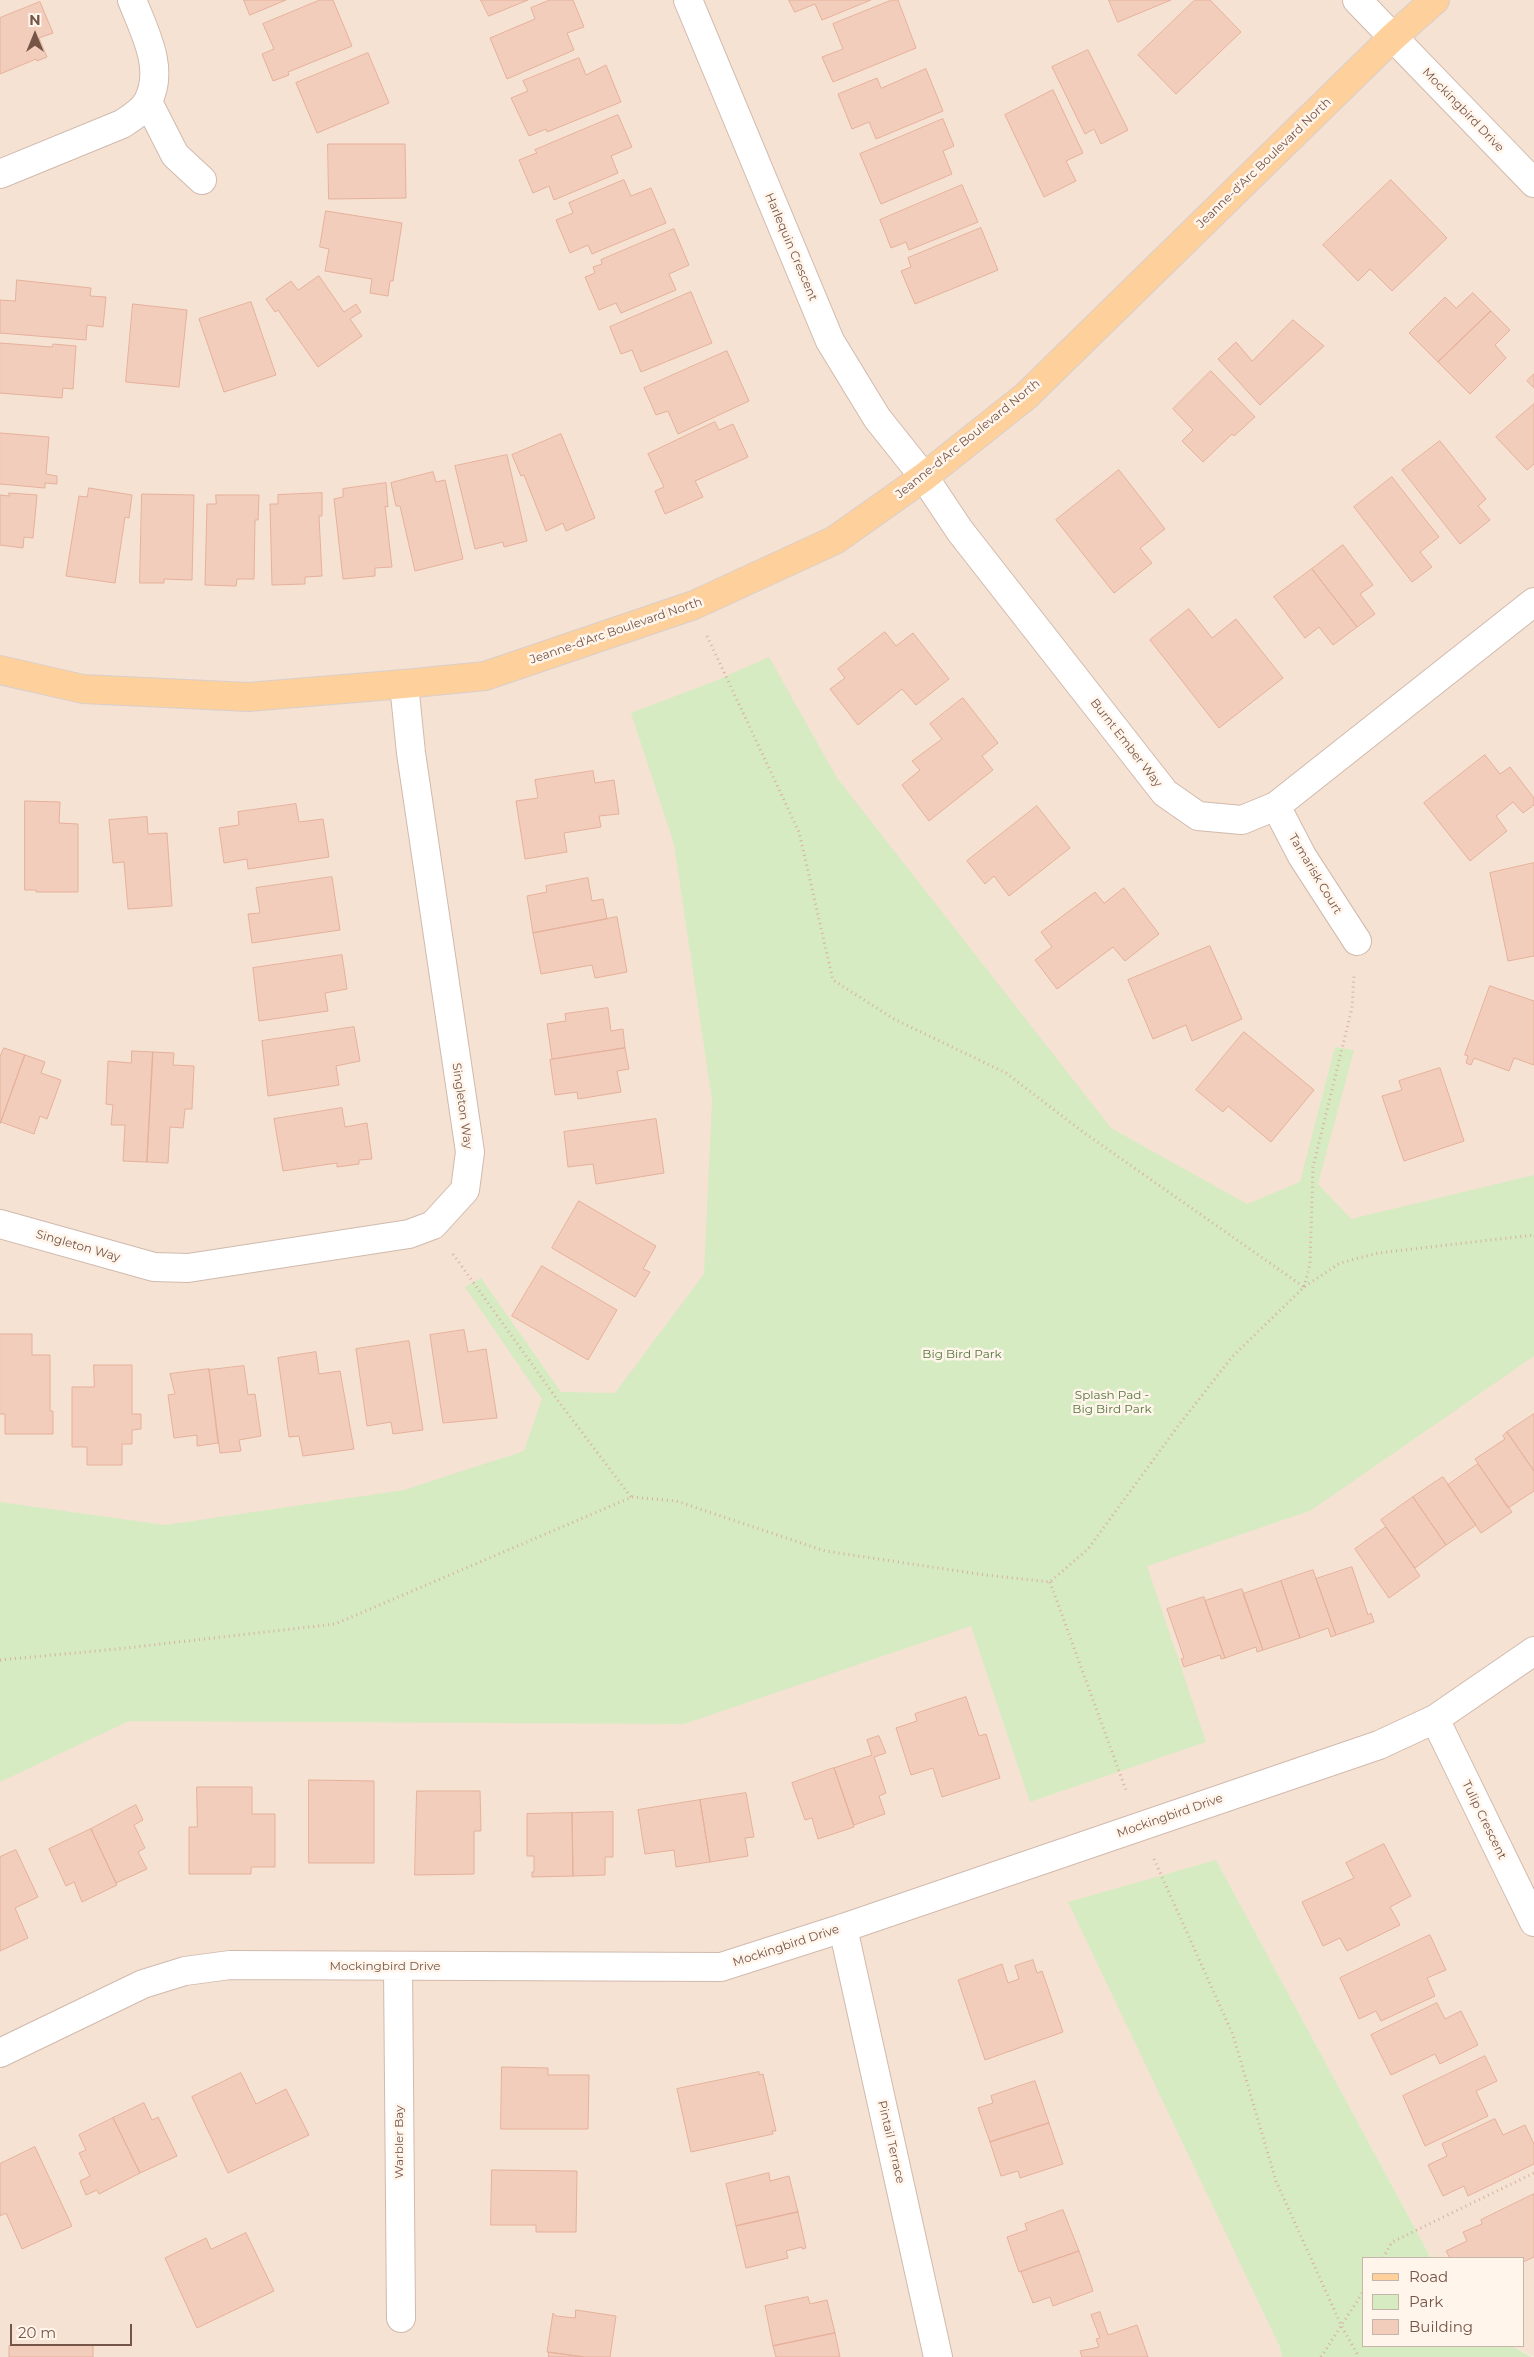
<!DOCTYPE html>
<html>
<head>
<meta charset="utf-8">
<style>
  body { margin:0 }
  #map { position:relative; width:1534px; height:2357px; overflow:hidden; background:#fdf1e4; font-family:Montserrat,sans-serif }
  canvas { display:block }
  .legend { position:absolute; left:1362px; top:2257px; width:162px; height:90px; box-sizing:border-box; background:#fff5eb; border:1px solid #c8b5aa; margin:0; padding:6px 9px; list-style:none; font-size:15px; color:#765549 }
  .legend li { display:flex; align-items:center; gap:10px; height:25px }
  .legend b { width:25px; border:1px solid #c8b5aa }
  .north { position:absolute; left:10px; top:10px; width:50px; height:50px; -webkit-text-stroke:4px #fff5eb; paint-order:stroke; rotate:0deg; font-size:14px; font-weight:700; line-height:20px; text-align:center; color:#765549 }
  .north::after { content:''; display:block; margin:auto; width:18px; height:22px; background:#765549; clip-path:polygon(50% 0,100% 100%,50% 72%,0 100%) }
  .scale { position:absolute; left:10px; top:2324px; width:122px; height:22px; box-sizing:border-box; border:2px solid #765549; border-top:0; padding-left:6px; font-size:15px; line-height:18px; white-space:nowrap; color:#765549; -webkit-text-stroke:4px #fff5eb; paint-order:stroke }
</style>
</head>
<body>
<div id="map">
<canvas width="1534" height="2357"></canvas>
<ul class="legend">
<li><b style="height:6px;background:#fdd09c"></b>Road</li>
<li><b style="height:14px;background:#d6ebc2"></b>Park</li>
<li><b style="height:14px;background:#f3cdbb"></b>Building</li>
</ul>
<div class="north">N</div>
<div class="scale">20 m</div>
</div>
<script>
const ctx = document.querySelector('canvas').getContext('2d');
ctx.lineJoin = 'round';
function fillPath(path, color) {
  ctx.fillStyle = color;
  ctx.fill(path, 'evenodd');
}
function trace(path, color, width, dash) {
  ctx.strokeStyle = color;
  ctx.lineWidth = width;
  ctx.lineCap = dash ? 'butt' : 'round';
  ctx.setLineDash(dash || []);
  ctx.stroke(path);
}
function label(font, color, halo, rows, align = 'center') {
  ctx.font = font + ' Montserrat,sans-serif';
  ctx.lineWidth = 5;
  ctx.setLineDash([]);
  ctx.textBaseline = 'middle';
  ctx.strokeStyle = halo;
  ctx.fillStyle = color;
  for (const [text, x, y, turn = 0] of rows) {
    ctx.save();
    ctx.translate(x, y);
    ctx.rotate((+turn || 0) * Math.PI / 180);
    ctx.textAlign = isNaN(turn) ? turn : align;
    if (halo) ctx.strokeText(text, 0, 0);
    ctx.fillText(text, 0, 0);
    ctx.restore();
  }
}
const residential = new Path2D(`
  M 0,0 L 1534,0 L 1534,2357 L 1512,2346 L 1523,2346 L 1523,2258 L 1431,2258 L 1216,1861 L 1279,2345 L 1282,2357 L 0,2357 Z`);
const green = new Path2D(`
  M 769,657 L 837,778 L 1111,1128 L 1247,1204 L 1300,1182 L 1335,1047 L 1354,1050 L 1318,1184 L 1351,1219 L 1534,1175 L 1534,1356 L 1310,1511 L 1147,1566 L 1206,1742 L 1030,1802 L 971,1626 L 684,1724 L 129,1721 L 0,1782 L 0,1502 L 165,1525 L 404,1490 L 524,1451 L 542,1399 L 465,1287 L 481,1278 L 561,1392 L 615,1393 L 704,1274 L 712,1100 L 674,844 L 631,713 L 715,681 Z
  M 1216,1860 L 1431,2258 L 1363,2258 L 1363,2346 L 1512,2346 L 1532,2357 L 1282,2357 L 1279,2345 L 1068,1902 Z`);
const building = new Path2D(`
  M 244,0 L 286,0 L 250,15 Z
  M 320,0 L 333,0 L 352,46 L 288,72 L 289,75 L 273,81 L 262,54 L 274,49 L 263,24 Z
  M 481,0 L 528,0 L 489,16 Z
  M 550,0 L 573,0 L 584,27 L 567,33 L 574,50 L 507,79 L 490,38 L 535,19 L 531,8 Z
  M 789,0 L 871,0 L 822,20 L 815,4 L 795,12 Z
  M 892,0 L 898,0 L 916,48 L 833,82 L 822,57 L 843,49 L 833,24 Z
  M 1109,0 L 1171,0 L 1118,22 Z
  M 1195,0 L 1210,0 L 1241,32 L 1176,94 L 1138,55 Z
  M 40,2 L 53,33 L 39,38 L 47,57 L 37,61 L 36,59 L 0,74 L 0,18 Z
  M 1088,50 L 1128,130 L 1101,144 L 1094,129 L 1085,134 L 1052,67 Z
  M 368,53 L 389,103 L 317,133 L 296,83 Z
  M 579,58 L 586,75 L 606,65 L 621,102 L 547,132 L 546,129 L 529,136 L 511,98 L 528,91 L 523,81 Z
  M 926,69 L 943,111 L 876,139 L 869,122 L 852,129 L 838,94 L 877,78 L 881,88 Z
  M 1053,90 L 1083,153 L 1066,161 L 1076,181 L 1044,197 L 1005,115 Z
  M 618,115 L 632,147 L 611,156 L 618,173 L 554,200 L 549,186 L 533,193 L 519,160 L 537,153 L 535,150 Z
  M 943,119 L 954,146 L 943,151 L 952,174 L 881,204 L 860,154 Z
  M 328,144 L 405,144 L 406,198 L 329,199 Z
  M 624,180 L 631,196 L 651,188 L 666,223 L 592,254 L 588,245 L 570,253 L 556,220 L 573,213 L 569,203 Z
  M 1391,180 L 1447,238 L 1392,291 L 1370,269 L 1358,281 L 1323,245 Z
  M 962,185 L 978,222 L 909,250 L 906,242 L 891,248 L 880,220 Z
  M 326,211 L 402,223 L 393,281 L 390,281 L 388,296 L 370,293 L 372,279 L 325,271 L 329,249 L 320,247 Z
  M 981,228 L 998,270 L 915,304 L 901,271 L 911,267 L 908,258 Z
  M 674,229 L 689,265 L 669,274 L 676,290 L 621,313 L 616,303 L 599,310 L 585,277 L 595,273 L 593,267 L 602,264 L 601,260 Z
  M 319,276 L 344,312 L 356,304 L 361,312 L 350,319 L 362,336 L 318,367 L 278,310 L 275,312 L 266,299 L 291,281 L 298,290 Z
  M 17,280 L 91,288 L 90,296 L 106,297 L 103,327 L 87,325 L 86,340 L 0,333 L 0,300 L 15,301 Z
  M 691,292 L 712,343 L 641,372 L 632,350 L 621,354 L 610,327 Z
  M 1473,293 L 1491,311 L 1438,362 L 1409,333 L 1445,297 L 1456,308 Z
  M 251,302 L 276,375 L 224,392 L 199,319 Z
  M 133,304 L 187,310 L 179,387 L 126,382 Z
  M 1491,311 L 1510,330 L 1495,345 L 1506,358 L 1470,394 L 1438,362 Z
  M 1293,320 L 1324,346 L 1260,405 L 1218,359 L 1236,342 L 1252,361 Z
  M 0,343 L 52,347 L 53,344 L 76,346 L 73,389 L 63,388 L 62,398 L 0,393 Z
  M 727,351 L 749,401 L 678,434 L 668,411 L 656,415 L 644,388 Z
  M 1211,371 L 1255,417 L 1234,436 L 1232,434 L 1203,462 L 1182,441 L 1193,430 L 1173,409 Z
  M 1534,374 L 1534,388 L 1527,381 Z
  M 1534,404 L 1534,464 L 1527,470 L 1496,437 Z
  M 715,422 L 719,430 L 733,424 L 748,457 L 695,481 L 703,497 L 665,514 L 655,491 L 664,487 L 648,454 Z
  M 0,433 L 49,437 L 46,474 L 57,476 L 57,484 L 45,483 L 45,488 L 0,484 Z
  M 561,434 L 595,518 L 566,531 L 563,523 L 546,531 L 524,475 L 521,476 L 512,455 Z
  M 1440,441 L 1486,499 L 1478,506 L 1490,520 L 1460,544 L 1402,470 Z
  M 507,455 L 527,541 L 504,547 L 503,542 L 475,549 L 455,466 Z
  M 1119,470 L 1165,529 L 1140,548 L 1152,563 L 1114,593 L 1056,520 Z
  M 433,472 L 436,482 L 445,480 L 463,559 L 415,571 L 400,506 L 396,506 L 391,483 Z
  M 1392,477 L 1439,537 L 1420,552 L 1432,567 L 1412,582 L 1354,507 Z
  M 386,483 L 388,507 L 385,506 L 392,567 L 375,568 L 375,576 L 343,579 L 334,499 L 343,497 L 343,489 Z
  M 89,488 L 132,495 L 129,518 L 125,517 L 115,583 L 66,576 L 79,496 L 87,497 Z
  M 9,493 L 37,495 L 33,538 L 24,537 L 23,548 L 0,545 L 0,495 L 9,496 Z
  M 322,493 L 322,516 L 319,516 L 322,576 L 305,577 L 305,584 L 272,585 L 270,504 L 278,504 L 278,495 Z
  M 142,494 L 194,495 L 192,580 L 164,579 L 164,583 L 140,583 Z
  M 216,495 L 259,495 L 258,520 L 255,520 L 254,579 L 237,579 L 236,586 L 205,585 L 207,504 L 216,504 Z
  M 1343,545 L 1373,585 L 1360,594 L 1375,614 L 1357,627 L 1312,569 Z
  M 1312,569 L 1357,627 L 1333,645 L 1319,627 L 1305,638 L 1274,597 Z
  M 1189,609 L 1212,638 L 1236,619 L 1283,678 L 1219,728 L 1150,640 Z
  M 885,632 L 896,646 L 913,633 L 949,679 L 916,705 L 902,689 L 858,725 L 830,689 L 845,678 L 838,669 Z
  M 963,698 L 998,743 L 982,756 L 993,770 L 929,821 L 902,785 L 920,770 L 912,761 L 942,739 L 930,724 Z
  M 1485,755 L 1500,774 L 1510,767 L 1534,798 L 1534,805 L 1523,813 L 1513,802 L 1496,816 L 1507,831 L 1470,861 L 1424,803 Z
  M 593,771 L 595,783 L 614,780 L 619,814 L 599,816 L 601,827 L 564,833 L 567,852 L 525,859 L 516,801 L 538,798 L 535,780 Z
  M 25,801 L 60,802 L 59,823 L 78,824 L 78,892 L 36,892 L 36,890 L 25,890 Z
  M 296,804 L 299,822 L 323,819 L 329,857 L 248,869 L 247,859 L 224,863 L 219,828 L 239,825 L 238,812 Z
  M 1037,806 L 1070,848 L 1009,896 L 994,876 L 985,884 L 967,861 Z
  M 147,817 L 148,834 L 167,833 L 172,906 L 128,909 L 124,862 L 113,863 L 109,820 Z
  M 1534,863 L 1534,956 L 1508,961 L 1490,873 Z
  M 332,877 L 340,930 L 252,943 L 248,914 L 260,913 L 256,888 Z
  M 588,878 L 592,901 L 603,899 L 607,919 L 533,933 L 527,896 L 547,892 L 546,886 Z
  M 1124,888 L 1159,934 L 1125,961 L 1113,947 L 1057,989 L 1035,960 L 1052,947 L 1041,932 L 1095,892 L 1104,903 Z
  M 617,917 L 627,972 L 595,978 L 592,965 L 541,974 L 533,933 Z
  M 1210,946 L 1242,1019 L 1192,1041 L 1186,1025 L 1153,1039 L 1128,980 Z
  M 342,955 L 347,989 L 325,993 L 328,1011 L 259,1021 L 253,968 Z
  M 1490,986 L 1534,1001 L 1534,1065 L 1514,1058 L 1509,1071 L 1474,1058 L 1471,1065 L 1466,1063 L 1468,1056 L 1465,1055 Z
  M 608,1008 L 611,1031 L 623,1029 L 625,1048 L 552,1059 L 547,1024 L 566,1021 L 565,1014 Z
  M 354,1027 L 360,1061 L 336,1066 L 339,1085 L 268,1096 L 262,1041 Z
  M 1244,1032 L 1314,1090 L 1271,1142 L 1228,1106 L 1223,1112 L 1196,1090 Z
  M 4,1048 L 25,1055 L 0,1124 L 0,1057 Z
  M 625,1048 L 629,1069 L 617,1071 L 621,1092 L 578,1099 L 577,1092 L 555,1095 L 550,1060 Z
  M 132,1051 L 153,1052 L 147,1162 L 123,1161 L 125,1125 L 111,1125 L 113,1105 L 106,1104 L 108,1061 L 131,1063 Z
  M 153,1052 L 174,1053 L 173,1065 L 194,1066 L 192,1109 L 185,1109 L 183,1128 L 170,1127 L 168,1163 L 147,1162 Z
  M 25,1055 L 45,1062 L 41,1073 L 61,1080 L 47,1119 L 40,1116 L 34,1134 L 1,1122 Z
  M 1440,1068 L 1464,1141 L 1404,1161 L 1382,1096 L 1402,1090 L 1399,1081 Z
  M 342,1108 L 345,1127 L 367,1123 L 372,1159 L 359,1160 L 359,1164 L 337,1167 L 337,1163 L 283,1171 L 274,1119 Z
  M 656,1119 L 664,1173 L 596,1184 L 593,1164 L 568,1167 L 564,1132 Z
  M 579,1201 L 656,1246 L 643,1269 L 650,1272 L 635,1297 L 552,1248 Z
  M 542,1266 L 617,1310 L 588,1360 L 512,1316 Z
  M 464,1330 L 468,1352 L 486,1349 L 497,1418 L 443,1423 L 430,1335 Z
  M 0,1334 L 32,1334 L 32,1355 L 50,1355 L 50,1411 L 53,1411 L 53,1434 L 5,1434 L 5,1414 L 0,1414 Z
  M 409,1341 L 423,1430 L 393,1434 L 391,1422 L 367,1426 L 356,1349 Z
  M 316,1352 L 319,1374 L 340,1371 L 354,1449 L 303,1456 L 299,1436 L 289,1437 L 278,1358 Z
  M 94,1365 L 132,1365 L 132,1414 L 141,1414 L 141,1429 L 132,1430 L 132,1444 L 122,1444 L 122,1465 L 87,1465 L 87,1447 L 72,1447 L 72,1387 L 94,1387 Z
  M 244,1366 L 248,1395 L 255,1394 L 261,1436 L 239,1440 L 241,1451 L 220,1453 L 209,1370 Z
  M 209,1369 L 218,1443 L 197,1446 L 197,1435 L 174,1438 L 168,1395 L 175,1394 L 170,1374 Z
  M 1534,1414 L 1534,1471 L 1507,1432 Z
  M 1507,1432 L 1534,1471 L 1534,1491 L 1508,1508 L 1475,1459 L 1505,1439 L 1503,1436 Z
  M 1478,1464 L 1512,1512 L 1481,1533 L 1448,1485 Z
  M 1443,1477 L 1476,1525 L 1446,1545 L 1413,1497 Z
  M 1413,1497 L 1446,1545 L 1415,1568 L 1381,1520 Z
  M 1386,1527 L 1420,1576 L 1389,1598 L 1355,1549 Z
  M 1352,1567 L 1368,1615 L 1371,1613 L 1374,1622 L 1336,1635 L 1316,1579 Z
  M 1313,1570 L 1336,1635 L 1331,1637 L 1328,1628 L 1300,1638 L 1281,1581 Z
  M 1281,1581 L 1300,1638 L 1263,1650 L 1243,1594 Z
  M 1242,1589 L 1263,1650 L 1257,1652 L 1256,1647 L 1225,1658 L 1205,1601 Z
  M 1204,1597 L 1225,1658 L 1221,1659 L 1220,1655 L 1184,1667 L 1181,1659 L 1184,1658 L 1167,1609 Z
  M 966,1697 L 979,1736 L 986,1734 L 1000,1778 L 942,1797 L 933,1768 L 911,1775 L 896,1728 L 917,1721 L 915,1714 Z
  M 879,1736 L 886,1753 L 874,1757 L 886,1793 L 879,1796 L 885,1814 L 854,1825 L 834,1768 L 872,1755 L 867,1740 Z
  M 834,1768 L 854,1827 L 818,1839 L 812,1818 L 805,1820 L 792,1783 Z
  M 309,1780 L 374,1781 L 374,1863 L 309,1863 Z
  M 197,1787 L 252,1787 L 252,1814 L 275,1814 L 275,1867 L 251,1867 L 251,1874 L 189,1874 L 189,1827 L 197,1827 Z
  M 417,1791 L 480,1791 L 481,1831 L 474,1831 L 474,1874 L 415,1875 Z
  M 746,1793 L 754,1837 L 745,1838 L 748,1856 L 710,1862 L 700,1800 Z
  M 700,1800 L 710,1862 L 676,1867 L 674,1850 L 645,1854 L 638,1810 Z
  M 136,1805 L 143,1820 L 134,1825 L 145,1848 L 138,1852 L 147,1869 L 116,1883 L 91,1829 Z
  M 613,1812 L 613,1857 L 605,1857 L 605,1875 L 573,1876 L 572,1813 Z
  M 572,1813 L 573,1876 L 532,1877 L 532,1872 L 534,1872 L 534,1856 L 527,1856 L 527,1814 Z
  M 91,1829 L 117,1885 L 82,1902 L 74,1882 L 66,1886 L 49,1849 Z
  M 1384,1844 L 1411,1896 L 1390,1907 L 1400,1925 L 1347,1951 L 1340,1938 L 1323,1946 L 1302,1902 L 1354,1878 L 1346,1863 Z
  M 16,1850 L 38,1897 L 15,1908 L 28,1938 L 0,1951 L 0,1857 Z
  M 1430,1935 L 1446,1970 L 1427,1978 L 1435,1996 L 1381,2021 L 1376,2011 L 1359,2019 L 1340,1978 Z
  M 1033,1960 L 1037,1973 L 1042,1971 L 1063,2032 L 985,2060 L 958,1980 L 1002,1964 L 1008,1983 L 1019,1979 L 1015,1966 Z
  M 1437,2003 L 1445,2019 L 1461,2011 L 1478,2045 L 1440,2064 L 1435,2054 L 1391,2075 L 1371,2035 Z
  M 1485,2056 L 1497,2081 L 1476,2091 L 1488,2116 L 1425,2146 L 1403,2096 Z
  M 502,2067 L 548,2068 L 548,2075 L 589,2075 L 588,2129 L 501,2129 Z
  M 759,2072 L 759,2075 L 763,2074 L 776,2131 L 772,2131 L 773,2134 L 691,2152 L 677,2089 Z
  M 241,2073 L 256,2104 L 286,2089 L 309,2135 L 228,2173 L 192,2097 Z
  M 1035,2081 L 1049,2123 L 990,2142 L 978,2108 L 993,2103 L 991,2096 Z
  M 144,2103 L 152,2120 L 158,2117 L 177,2156 L 140,2173 L 113,2118 Z
  M 113,2118 L 140,2173 L 99,2194 L 97,2190 L 86,2195 L 80,2181 L 90,2176 L 79,2153 L 86,2150 L 79,2135 Z
  M 1495,2119 L 1503,2135 L 1525,2125 L 1534,2144 L 1534,2164 L 1468,2196 L 1464,2186 L 1443,2196 L 1428,2165 L 1447,2156 L 1442,2144 Z
  M 1049,2123 L 1063,2164 L 1020,2178 L 1018,2171 L 1001,2176 L 990,2142 Z
  M 35,2147 L 72,2226 L 22,2249 L 6,2213 L 0,2216 L 0,2164 Z
  M 492,2170 L 577,2171 L 576,2232 L 536,2232 L 536,2225 L 491,2225 Z
  M 769,2173 L 770,2181 L 789,2176 L 798,2212 L 736,2226 L 726,2184 Z
  M 1534,2194 L 1534,2257 L 1523,2262 L 1523,2258 L 1450,2258 L 1446,2251 L 1467,2241 L 1463,2232 L 1482,2224 L 1481,2220 Z
  M 1063,2210 L 1079,2251 L 1019,2272 L 1007,2237 L 1027,2230 L 1025,2224 Z
  M 798,2212 L 806,2248 L 802,2249 L 802,2247 L 786,2251 L 788,2258 L 746,2268 L 736,2226 Z
  M 246,2233 L 274,2291 L 197,2328 L 165,2258 L 206,2238 L 211,2249 Z
  M 1079,2251 L 1093,2291 L 1053,2306 L 1050,2297 L 1033,2303 L 1021,2272 Z
  M 808,2297 L 810,2304 L 827,2300 L 835,2333 L 773,2346 L 765,2306 Z
  M 576,2310 L 616,2316 L 610,2357 L 584,2357 L 547,2352 L 553,2313 L 556,2316 L 575,2318 Z
  M 1100,2312 L 1108,2335 L 1137,2325 L 1148,2357 L 1082,2357 L 1080,2351 L 1099,2347 L 1096,2339 L 1100,2338 L 1091,2315 Z
  M 835,2333 L 840,2357 L 776,2357 L 773,2346 Z
  M 56,2345 L 93,2345 L 93,2357 L 9,2357 L 9,2346 Z
  M 549,2352 L 584,2357 L 549,2357 Z`);
const path = new Path2D(`
  M 707,636 L 799,832 L 833,980 L 894,1019 L 1006,1073 L 1083,1132 L 1304,1287
  M 453,1254 L 559,1402 L 631,1497
  M 1304,1287 L 1310,1264 L 1313,1167 L 1352,1008 L 1354,976
  M 1050,1582 L 1127,1793
  M 0,1660 L 117,1649 L 335,1624 L 632,1497 L 676,1501 L 825,1551 L 985,1575 L 1050,1582 L 1088,1549 L 1178,1426 L 1232,1357 L 1304,1287 L 1340,1263 L 1378,1253 L 1534,1235
  M 1154,1859 L 1233,2035 L 1276,2181 L 1342,2327 L 1359,2357
  M 1383,2258 L 1392,2242 L 1534,2173
  M 1321,2357 L 1363,2292`);
const minor = new Path2D(`
  M 688,0 L 830,341 L 877,418 L 924,477 L 960,531 L 1165,793 L 1198,816 L 1242,820 L 1276,806 L 1534,602
  M 1357,0 L 1534,183
  M 148,102 L 175,155 L 202,180
  M 0,174 L 122,124 C 131,118 143,111 148,101 C 165,68 144,31 132,0
  M 1276,806 L 1302,856 L 1357,941
  M 0,1224 L 154,1267 L 188,1268 L 409,1234 L 433,1225 L 465,1190 L 470,1152 L 411,753 L 404,684
  M 1435,1719 L 1534,1922
  M 843,1928 L 938,2357
  M 398,1966 L 401,2318
  M 0,2053 L 143,1984 L 185,1971 L 230,1965 L 721,1967 L 843,1928 L 1379,1745 L 1435,1719 L 1534,1651`);
const major = new Path2D(`
  M 0,670 L 83,689 L 248,697 L 404,684 L 485,676 L 694,605 L 835,540 L 924,477 L 1026,396 L 1393,37 L 1435,0`);
const streetNames = [
  ["Mockingbird Drive",1463,110,46],
  ["Jeanne-d'Arc Boulevard North",1264,163,-44],
  ["Harlequin Crescent",791,247,67],
  ["Jeanne-d'Arc Boulevard North",968,439,-39],
  ["Jeanne-d'Arc Boulevard North",616,631,-19],
  ["Burnt Ember Way",1126,743,52],
  ["Tamarisk Court",1315,874,59],
  ["Singleton Way",462,1106,82],
  ["Singleton Way",78,1246,16],
  ["Mockingbird Drive",1170,1816,-19],
  ["Tulip Crescent",1484,1820,64],
  ["Mockingbird Drive",786,1946,-18],
  ["Mockingbird Drive",385,1966],
  ["Warbler Bay",399,2142,-90],
  ["Pintail Terrace",891,2142,77]
];
const parkNames = [
  ["Big Bird Park",962,1354],
  ["Splash Pad -",1112,1395],
  ["Big Bird Park",1112,1409]
];
fillPath(residential, '#f5e2d3');
fillPath(green, '#d6ebc2');
fillPath(building, '#f3cdbb');
trace(building, '#e6b19b', 1);
trace(minor, '#d1baad', 30);
trace(major, '#d9cfcc', 30);
trace(path, '#d8b09e', 3, [1, 4]);
trace(minor, '#fff', 28);
trace(major, '#fdd09c', 28);
label('12px', '#765549', '#fff5eb', streetNames);
label('12px', '#53763e', '#fff5eb', parkNames);
</script>
</body>
</html>
